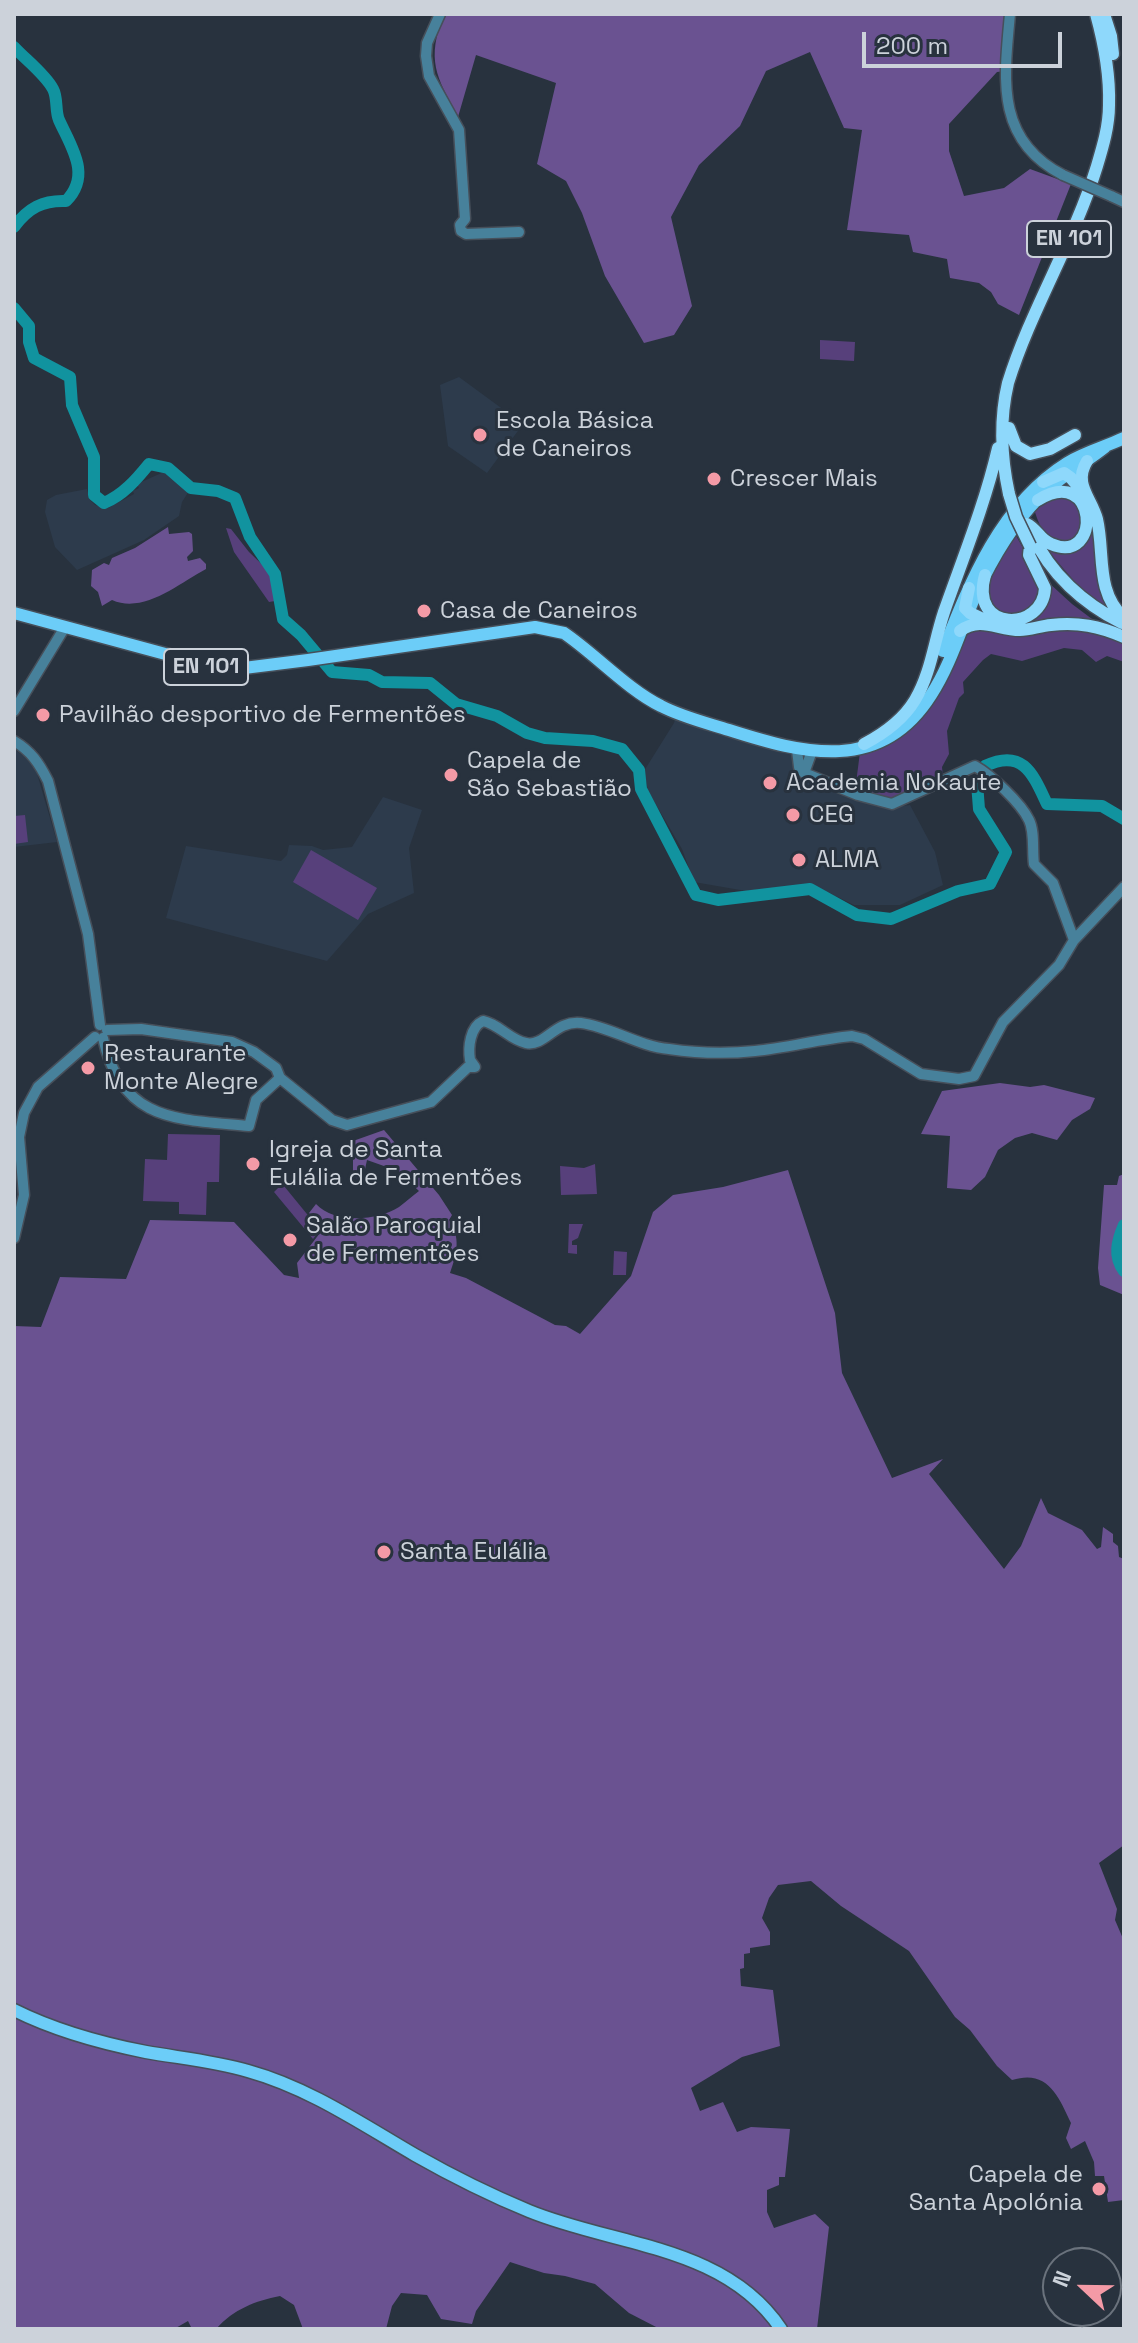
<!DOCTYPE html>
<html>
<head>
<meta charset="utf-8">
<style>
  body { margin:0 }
  #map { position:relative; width:1138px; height:2343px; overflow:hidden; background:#28323e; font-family:"Space Grotesk",sans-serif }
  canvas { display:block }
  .frame { position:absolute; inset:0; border:16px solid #ccd2da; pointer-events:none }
  .north { position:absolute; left:1042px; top:2247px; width:80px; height:80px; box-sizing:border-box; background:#28323e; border:2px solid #6a727c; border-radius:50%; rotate:292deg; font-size:22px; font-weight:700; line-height:32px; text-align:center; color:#ccd2da }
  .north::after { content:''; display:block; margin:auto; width:28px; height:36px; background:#f49aa6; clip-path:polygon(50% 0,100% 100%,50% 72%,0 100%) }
  .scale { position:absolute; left:862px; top:32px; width:200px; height:36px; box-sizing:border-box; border:4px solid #ccd2da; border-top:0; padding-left:10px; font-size:24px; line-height:28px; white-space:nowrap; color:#ccd2da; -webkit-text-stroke:6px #28323e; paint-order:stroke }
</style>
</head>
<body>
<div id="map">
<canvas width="1138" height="2343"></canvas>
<div class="frame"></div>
<div class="north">N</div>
<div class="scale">200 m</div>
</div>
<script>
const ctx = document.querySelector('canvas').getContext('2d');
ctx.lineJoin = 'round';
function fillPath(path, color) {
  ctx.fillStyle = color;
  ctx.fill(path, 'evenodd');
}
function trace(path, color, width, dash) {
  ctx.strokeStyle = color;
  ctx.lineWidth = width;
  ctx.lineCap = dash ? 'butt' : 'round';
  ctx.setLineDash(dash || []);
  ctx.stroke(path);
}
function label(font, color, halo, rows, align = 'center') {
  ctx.font = font + ' "Space Grotesk",sans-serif';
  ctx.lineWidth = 6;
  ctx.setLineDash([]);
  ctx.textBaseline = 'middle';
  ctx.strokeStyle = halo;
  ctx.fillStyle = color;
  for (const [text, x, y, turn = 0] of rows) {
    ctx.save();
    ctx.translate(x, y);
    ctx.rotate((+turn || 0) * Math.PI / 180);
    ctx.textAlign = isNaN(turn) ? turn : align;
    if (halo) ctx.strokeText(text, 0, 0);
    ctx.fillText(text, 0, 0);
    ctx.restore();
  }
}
const built = new Path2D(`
  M 459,377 L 523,424 L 487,473 L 448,446 L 440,385 Z
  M 166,471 L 173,474 L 189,491 L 182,502 L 179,516 L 144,540 L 77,570 L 55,547 L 45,512 L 47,500 L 56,495 L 87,489 L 90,500 L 95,505 L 108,508 L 134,494 L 133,491 L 139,488 L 137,484 Z
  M 677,713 L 793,750 L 799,767 L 875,806 L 886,808 L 910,805 L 935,852 L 943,885 L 900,905 L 854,905 L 811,884 L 746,891 L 694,882 L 682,849 L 648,791 L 644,771 L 674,723 Z
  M 14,749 L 24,756 L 36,770 L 57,842 L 14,847 Z
  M 383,797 L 422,810 L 409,848 L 414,893 L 368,914 L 327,961 L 166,918 L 186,846 L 281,861 L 287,855 L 289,845 L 312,846 L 323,850 L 352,847 Z`);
const green = new Path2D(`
  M 820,340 L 855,342 L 854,361 L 820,359 Z
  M 1049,498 L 1071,499 L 1079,504 L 1083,530 L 1071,542 C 1045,537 1042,534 1034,509 Z
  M 1090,508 L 1112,613 L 1080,588 L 1044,546 L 1070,550 Z
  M 226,528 L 231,529 L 249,552 L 273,575 L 276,587 L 275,601 L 269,602 L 234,552 Z
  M 1015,534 L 1034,567 L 1041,595 C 1025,615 1018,617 994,610 L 985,584 Z
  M 1048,582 L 1072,604 L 1096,622 L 1026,626 L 1015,623 L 1023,622 Z
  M 984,626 L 1075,627 L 1124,640 L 1124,662 L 1107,656 L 1096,662 L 1082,650 L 1064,648 L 1022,661 L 991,654 L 983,660 L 963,682 L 964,693 L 959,698 L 947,731 L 949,754 L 942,767 L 943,778 L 892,801 L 855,791 L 860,752 L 907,729 L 967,632 Z
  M 25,815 L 28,842 L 14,844 L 14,816 Z
  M 311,850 L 377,888 L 358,920 L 293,882 Z
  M 168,1134 L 220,1135 L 219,1182 L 207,1182 L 206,1215 L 179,1214 L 179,1202 L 143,1201 L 145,1159 L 167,1160 Z
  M 595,1164 L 597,1194 L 561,1195 L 560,1166 L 584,1168 Z
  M 280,1186 L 284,1186 L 320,1230 L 313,1239 L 274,1192 Z
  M 569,1224 L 583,1224 L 578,1238 L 572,1241 L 572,1245 L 577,1245 L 577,1254 L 568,1253 Z
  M 614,1251 L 627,1252 L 626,1275 L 613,1275 Z`);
const forest = new Path2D(`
  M 444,14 L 1010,14 L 1005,71 L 997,72 L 949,124 L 949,151 L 964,196 L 1004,188 L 1030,169 L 1071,184 L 1019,315 L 998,304 L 991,292 L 979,283 L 950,278 L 947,259 L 913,252 L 909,235 L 847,230 L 862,130 L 844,128 L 810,52 L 766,71 L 740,126 L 699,165 L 671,217 L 692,306 L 674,335 L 644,343 L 605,276 L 582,213 L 566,181 L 537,164 L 556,83 L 476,55 L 458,117 C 436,76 426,60 444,14 Z
  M 168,527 L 169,534 L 189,532 L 192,534 L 193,551 L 187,557 L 188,561 L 200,558 L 206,564 L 206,569 C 178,584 144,614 112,600 L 102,606 L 98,592 L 91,586 L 92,570 L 104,563 L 109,565 L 112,558 L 135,548 Z
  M 1000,1083 L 1030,1087 L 1044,1085 L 1095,1098 L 1090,1109 L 1072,1120 L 1057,1140 L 1032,1133 L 1015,1138 L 998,1150 L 985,1177 L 971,1190 L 947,1188 L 950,1136 L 921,1134 L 942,1091 Z
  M 384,1130 L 439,1195 L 452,1215 L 449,1220 C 461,1238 457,1253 450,1273 L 466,1278 L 555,1325 L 566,1326 L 580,1334 L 631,1276 L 653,1212 L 673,1195 L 723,1187 L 788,1170 L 835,1313 L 842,1373 L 892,1478 L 943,1459 L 929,1474 L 1004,1569 L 1021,1546 L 1041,1498 L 1048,1513 L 1082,1530 L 1097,1549 L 1101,1547 L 1103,1527 L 1113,1534 L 1113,1542 L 1118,1546 L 1119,1557 L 1124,1559 L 1124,1845 L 1099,1863 L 1117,1909 L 1115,1920 L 1124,1941 L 1124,2200 L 1108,2202 L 1104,2176 L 1095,2176 L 1094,2162 L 1085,2141 L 1071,2149 L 1066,2138 L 1071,2123 C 1058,2095 1047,2069 1012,2080 L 997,2066 L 970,2030 L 955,2017 L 909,1951 L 841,1906 L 811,1881 L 778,1885 L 769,1898 L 762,1918 L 770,1932 L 770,1945 L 750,1948 L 750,1953 L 744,1954 L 744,1968 L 740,1969 L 741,1986 L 773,1990 L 780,2046 L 742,2057 L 691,2088 L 700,2111 L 723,2102 L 737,2132 L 751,2127 L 790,2129 L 785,2177 L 779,2177 L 779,2185 L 767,2190 L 767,2212 L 774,2228 L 815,2214 L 829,2227 L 817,2329 L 660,2329 L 629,2313 L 595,2284 L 565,2276 L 544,2273 L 510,2262 L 476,2311 L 472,2324 L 441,2319 L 427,2295 L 401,2293 L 392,2306 L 386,2329 L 303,2329 L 294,2305 L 280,2296 C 255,2301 234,2309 216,2329 L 192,2329 L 188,2321 L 174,2329 L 14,2329 L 14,1326 L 41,1327 L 60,1277 L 126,1279 L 150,1220 L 234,1222 L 284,1275 L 299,1278 L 297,1263 L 323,1229 L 309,1213 L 316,1204 C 335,1224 377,1221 399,1207 C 406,1202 412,1196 419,1191 L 398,1171 L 367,1160 L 362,1183 L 353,1175 L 353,1141 Z
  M 1124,1174 L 1124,1295 L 1100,1285 L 1098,1268 L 1104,1185 L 1117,1185 L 1119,1176 Z`);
const river = new Path2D(`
  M 14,47 C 26,60 45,74 53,89 C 58,98 55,111 59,120 C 71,147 92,175 66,201 C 43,200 28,208 14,227
  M 14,308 L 29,326 L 29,342 L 34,358 L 70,377 L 72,405 L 94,457 L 94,495 L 104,503 C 123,495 136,480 149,464 L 168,468 L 191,488 L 218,491 L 235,498 L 250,537 L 275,574 L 283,619 L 301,635 L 332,672 L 369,675 L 382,682 L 430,683 L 456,704 L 497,716 L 527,733 L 545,738 L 593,741 L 622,749 L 639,770 L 641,789 L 696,895 L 718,900 L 810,889 L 857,915 L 891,919 L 958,891 L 990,884 L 1006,852 L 979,809 L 977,783
  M 985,766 C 1023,748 1033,774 1047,804 L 1102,806 L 1124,819
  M 1124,1225 C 1117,1241 1113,1257 1124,1271`);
const tertiary = new Path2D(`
  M 440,14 L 427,43 L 426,56 L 429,76 L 459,130 L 465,219 L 460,225 L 461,231 L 466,234 L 519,232
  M 1010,14 C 1004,79 995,140 1063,175
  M 1111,196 L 1124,202
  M 14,711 L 65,627
  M 14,741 C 31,751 39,763 48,781 L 88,934 L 100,1025
  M 804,773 L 812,751
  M 1074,940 L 1124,887
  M 107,1030 L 141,1029 L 232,1042 L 254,1052 L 276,1068 L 280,1078 L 332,1120 L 347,1125 L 431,1102 L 468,1067 L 475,1067 L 470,1060 C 468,1047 470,1027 483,1021 C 499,1024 510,1040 526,1043 C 545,1047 555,1020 581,1023 C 611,1027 638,1046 669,1049 C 696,1053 727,1054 755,1051 C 787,1048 819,1039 852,1036 L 864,1039 L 921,1074 L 959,1079 L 974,1076 L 1003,1022 L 1059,965 L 1074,940 L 1053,883 L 1034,864 C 1032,851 1035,832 1029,820 C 1021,803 991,775 975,766 L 892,804 L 858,795 L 804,773 L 799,767 L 797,750
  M 103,1038 C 122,1123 177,1119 249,1126 L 256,1100 L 280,1078
  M 14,1238 L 24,1195 L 19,1137 L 24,1113 L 38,1087 L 95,1037`);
const primary = new Path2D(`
  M 14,613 L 217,668 L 236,669 L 308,660 L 535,627 L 564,633 C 595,654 628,690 661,706 C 682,717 707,723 729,730 C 804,754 881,774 931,695 C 954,660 964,616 983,579 C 999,547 1020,514 1047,490 C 1065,474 1086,462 1105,447
  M 943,651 C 970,582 1001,504 1067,463 C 1085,452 1105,447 1124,438
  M 14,2010 C 56,2031 100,2043 146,2052 C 180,2058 214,2061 248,2071 C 309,2088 360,2123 415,2155 C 452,2176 490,2195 529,2211 C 614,2246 725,2245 781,2329`);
const trunk = new Path2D(`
  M 1104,14 L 1111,36 L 1113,54
  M 1009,428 L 1016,446 L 1030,454 L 1050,449 L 1075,435
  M 1087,461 C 1073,484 1091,497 1097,519 C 1105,553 1095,592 1124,618
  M 1043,482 L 1064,473 L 1071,478 L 1083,492
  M 1009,494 C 1001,457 999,421 1008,383 C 1031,309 1074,241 1097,166 C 1103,146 1109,126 1109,105 C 1110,75 1104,43 1096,14
  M 1027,524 C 1037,529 1040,540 1051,544 C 1103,566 1098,463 1038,500
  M 1032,534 C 1050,574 1084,604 1122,623
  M 985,575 C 969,633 1043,632 1045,588 L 1029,555 L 1030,546
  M 969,588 L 965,608 L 970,613 L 989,622
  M 960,631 C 981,616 997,630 1020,630 C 1030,630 1040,626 1051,625 C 1078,622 1099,626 1124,637
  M 864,744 C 885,733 903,720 915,700 C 931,673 934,642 944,612 C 963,558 985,504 998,448`);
const tertiaryBridge = new Path2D(`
  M 1063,175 L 1111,196`);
const trunkBridge = new Path2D(`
  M 1009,494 L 1016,517 L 1030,546`);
const markers = [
  [480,435,8,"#f49aa6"],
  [714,479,8,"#f49aa6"],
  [424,611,8,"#f49aa6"],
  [43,715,8,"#f49aa6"],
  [451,775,8,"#f49aa6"],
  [770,783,8,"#f49aa6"],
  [793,815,8,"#f49aa6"],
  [799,860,8,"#f49aa6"],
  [88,1068,8,"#f49aa6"],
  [253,1164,8,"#f49aa6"],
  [290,1240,8,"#f49aa6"],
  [384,1552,8,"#f49aa6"],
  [1099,2189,8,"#f49aa6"]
];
const shields = [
  [1069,239,84],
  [206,667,84]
];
const shieldNames = [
  ["EN 101",1069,239],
  ["EN 101",206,667]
];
const poiNames = [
  ["Escola Básica",496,421],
  ["de Caneiros",496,449],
  ["Crescer Mais",730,479],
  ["Casa de Caneiros",440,611],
  ["Pavilhão desportivo de Fermentões",59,715],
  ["Capela de",467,761],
  ["São Sebastião",467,789],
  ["Academia Nokaute",786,783],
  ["CEG",809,815],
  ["ALMA",815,860],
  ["Restaurante",104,1054],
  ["Monte Alegre",104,1082],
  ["Igreja de Santa",269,1150],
  ["Eulália de Fermentões",269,1178],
  ["Salão Paroquial",306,1226],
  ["de Fermentões",306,1254],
  ["Santa Eulália",400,1552],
  ["Capela de",1083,2175,"right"],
  ["Santa Apolónia",1083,2203,"right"]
];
fillPath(built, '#2d3b4c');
fillPath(green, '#57407b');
fillPath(forest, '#6a5291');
trace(river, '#11939f', 12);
trace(tertiary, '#464f5a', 13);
trace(primary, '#464f5a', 15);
trace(trunk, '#464f5a', 15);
trace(tertiary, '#47819b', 10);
trace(primary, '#6ccdf8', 12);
trace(trunk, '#8ed8fb', 12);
trace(tertiaryBridge, '#464f5a', 13, []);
trace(trunkBridge, '#464f5a', 15, []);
trace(tertiaryBridge, '#47819b', 10);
trace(trunkBridge, '#8ed8fb', 12);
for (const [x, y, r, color] of markers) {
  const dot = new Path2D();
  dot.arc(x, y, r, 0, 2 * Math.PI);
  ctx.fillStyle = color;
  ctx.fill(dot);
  trace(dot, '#28323e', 3);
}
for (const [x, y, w] of shields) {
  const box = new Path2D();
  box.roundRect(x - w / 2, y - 18, w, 36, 6);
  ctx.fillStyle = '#28323e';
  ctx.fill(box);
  trace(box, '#ccd2da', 2);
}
label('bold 22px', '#ccd2da', null, shieldNames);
label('24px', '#ccd2da', '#28323e', poiNames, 'left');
</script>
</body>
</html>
